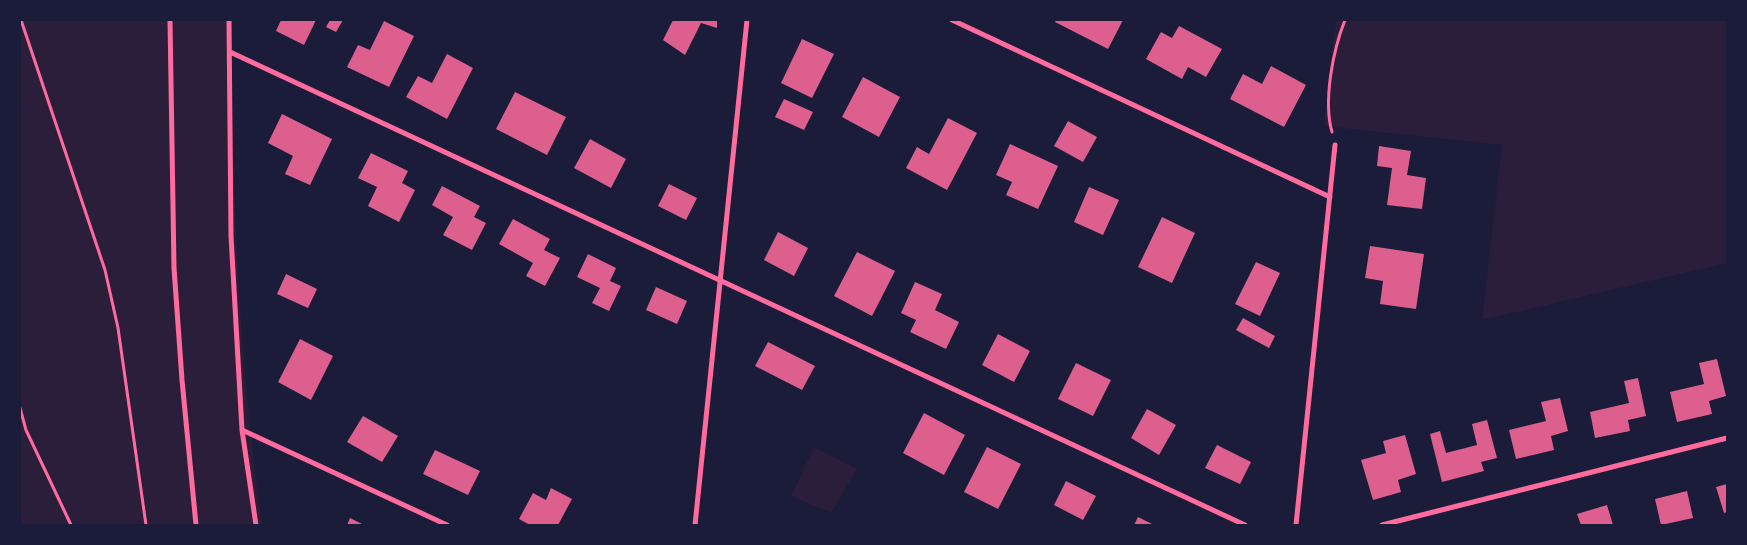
<!DOCTYPE html>
<html>
<head>
<meta charset="utf-8">
<style>
  body { margin:0 }
  #map { position:relative; width:1747px; height:545px; overflow:hidden; background:#1b1b3a; font-family:Karla,sans-serif }
  canvas { display:block }
  .frame { position:absolute; inset:0; border:21px solid #1b1b3a; pointer-events:none }
</style>
</head>
<body>
<div id="map">
<canvas width="1747" height="545"></canvas>
<div class="frame"></div>
</div>
<script>
const ctx = document.querySelector('canvas').getContext('2d');
ctx.lineJoin = 'round';
function fillPath(path, color) {
  ctx.fillStyle = color;
  ctx.fill(path, 'evenodd');
}
function trace(path, color, width, dash) {
  ctx.strokeStyle = color;
  ctx.lineWidth = width;
  ctx.lineCap = dash ? 'butt' : 'round';
  ctx.setLineDash(dash || []);
  ctx.stroke(path);
}
const green = new Path2D(`
  M 20,20 L 233,20 C 228,74 232,128 234,182 C 238,297 246,411 262,525 L 20,525 Z
  M 1336,20 L 1727,20 L 1727,263 L 1482,320 L 1502,145 L 1324,126 Z
  M 814,447 L 857,469 L 831,513 L 791,496 Z`);
const building = new Path2D(`
  M 281,20 L 316,20 L 304,45 L 276,31 Z
  M 330,20 L 343,20 L 336,32 L 326,27 Z
  M 673,20 L 717,20 L 717,28 L 701,23 L 685,55 L 663,40 Z
  M 1056,20 L 1123,20 L 1108,49 L 1055,22 Z
  M 384,21 L 414,36 L 389,87 L 347,67 L 358,45 L 370,50 Z
  M 1179,26 L 1222,49 L 1206,77 L 1188,67 L 1182,79 L 1146,59 L 1161,32 L 1172,38 Z
  M 802,39 L 834,54 L 812,98 L 781,83 Z
  M 447,54 L 473,68 L 447,119 L 406,97 L 418,76 L 432,83 Z
  M 1271,66 L 1306,85 L 1284,127 L 1230,99 L 1243,74 L 1262,84 Z
  M 863,77 L 900,97 L 879,137 L 842,117 Z
  M 515,92 L 566,117 L 547,155 L 496,129 Z
  M 784,99 L 813,112 L 804,130 L 775,117 Z
  M 282,114 L 332,139 L 310,185 L 285,174 L 293,156 L 268,143 Z
  M 948,118 L 977,133 L 947,190 L 906,168 L 917,147 L 929,154 Z
  M 1068,121 L 1097,137 L 1083,162 L 1054,146 Z
  M 590,139 L 626,159 L 611,188 L 574,168 Z
  M 1010,144 L 1058,166 L 1038,209 L 1006,195 L 1012,182 L 996,175 Z
  M 1379,146 L 1411,151 L 1407,175 L 1426,178 L 1422,209 L 1387,205 L 1392,168 L 1377,166 Z
  M 371,153 L 408,171 L 402,183 L 415,190 L 399,222 L 368,206 L 377,187 L 358,178 Z
  M 669,184 L 697,198 L 686,220 L 658,206 Z
  M 442,186 L 480,206 L 474,217 L 486,223 L 472,250 L 443,235 L 453,217 L 432,205 Z
  M 1089,187 L 1119,200 L 1103,235 L 1074,222 Z
  M 1162,217 L 1195,233 L 1172,283 L 1138,267 Z
  M 513,219 L 550,239 L 544,250 L 560,258 L 545,286 L 526,276 L 533,263 L 499,244 Z
  M 778,232 L 808,248 L 794,276 L 764,260 Z
  M 1370,246 L 1424,254 L 1416,309 L 1380,304 L 1383,281 L 1365,278 Z
  M 857,252 L 895,271 L 872,316 L 834,296 Z
  M 588,254 L 616,268 L 610,281 L 621,286 L 609,311 L 592,303 L 600,288 L 577,277 Z
  M 1256,262 L 1280,273 L 1260,316 L 1235,304 Z
  M 286,274 L 317,289 L 308,308 L 277,294 Z
  M 915,282 L 942,294 L 935,310 L 959,322 L 946,349 L 910,332 L 916,320 L 901,313 Z
  M 656,287 L 687,301 L 677,324 L 646,310 Z
  M 1243,318 L 1275,336 L 1269,348 L 1236,330 Z
  M 998,334 L 1030,351 L 1014,382 L 982,365 Z
  M 300,339 L 333,356 L 311,400 L 278,382 Z
  M 768,342 L 815,366 L 802,390 L 755,366 Z
  M 1717,359 L 1726,396 L 1709,401 L 1712,414 L 1677,422 L 1670,392 L 1704,384 L 1699,363 Z
  M 1076,363 L 1111,380 L 1093,416 L 1058,399 Z
  M 1638,378 L 1646,416 L 1628,420 L 1630,431 L 1595,438 L 1590,412 L 1629,403 L 1624,381 Z
  M 1560,398 L 1568,431 L 1551,436 L 1554,450 L 1516,459 L 1509,430 L 1546,421 L 1541,402 Z
  M 1147,409 L 1176,425 L 1159,455 L 1131,438 Z
  M 924,413 L 965,435 L 944,475 L 903,453 Z
  M 363,416 L 398,436 L 382,462 L 347,442 Z
  M 1487,420 L 1497,458 L 1481,462 L 1484,471 L 1442,482 L 1430,434 L 1440,431 L 1446,453 L 1477,445 L 1472,424 Z
  M 1405,435 L 1416,474 L 1398,480 L 1401,492 L 1373,500 L 1361,460 L 1386,453 L 1383,441 Z
  M 1217,445 L 1251,462 L 1240,484 L 1205,468 Z
  M 987,447 L 1021,464 L 998,509 L 964,492 Z
  M 435,450 L 480,471 L 468,495 L 423,474 Z
  M 1066,481 L 1096,496 L 1083,520 L 1054,505 Z
  M 1727,484 L 1727,512 L 1724,513 L 1716,487 Z
  M 551,488 L 572,499 L 558,525 L 530,525 L 519,519 L 533,493 L 546,500 Z
  M 1687,491 L 1693,518 L 1661,525 L 1655,499 Z
  M 1607,505 L 1613,525 L 1581,525 L 1577,514 Z
  M 1138,517 L 1154,525 L 1134,525 Z
  M 350,518 L 364,525 L 347,525 Z`);
const path = new Path2D(`
  M 21,20 L 105,270 L 118,328 L 146,525
  M 1332,132 C 1323,101 1333,50 1345,20
  M 20,408 L 26,430 L 71,525`);
const minor = new Path2D(`
  M 170,20 L 174,268 L 182,380 L 196,525
  M 229,20 L 231,236 L 242,430 L 256,525
  M 952,20 L 1330,197
  M 230,52 L 1245,525
  M 242,430 L 447,525
  M 695,525 L 747,20
  M 1296,525 L 1335,145
  M 1382,525 L 1727,438`);
fillPath(green, '#2a1e3b');
fillPath(building, '#dd5f8e');
trace(path, '#ff6b9d', 3);
trace(minor, '#ff6b9d', 5);
</script>
</body>
</html>
